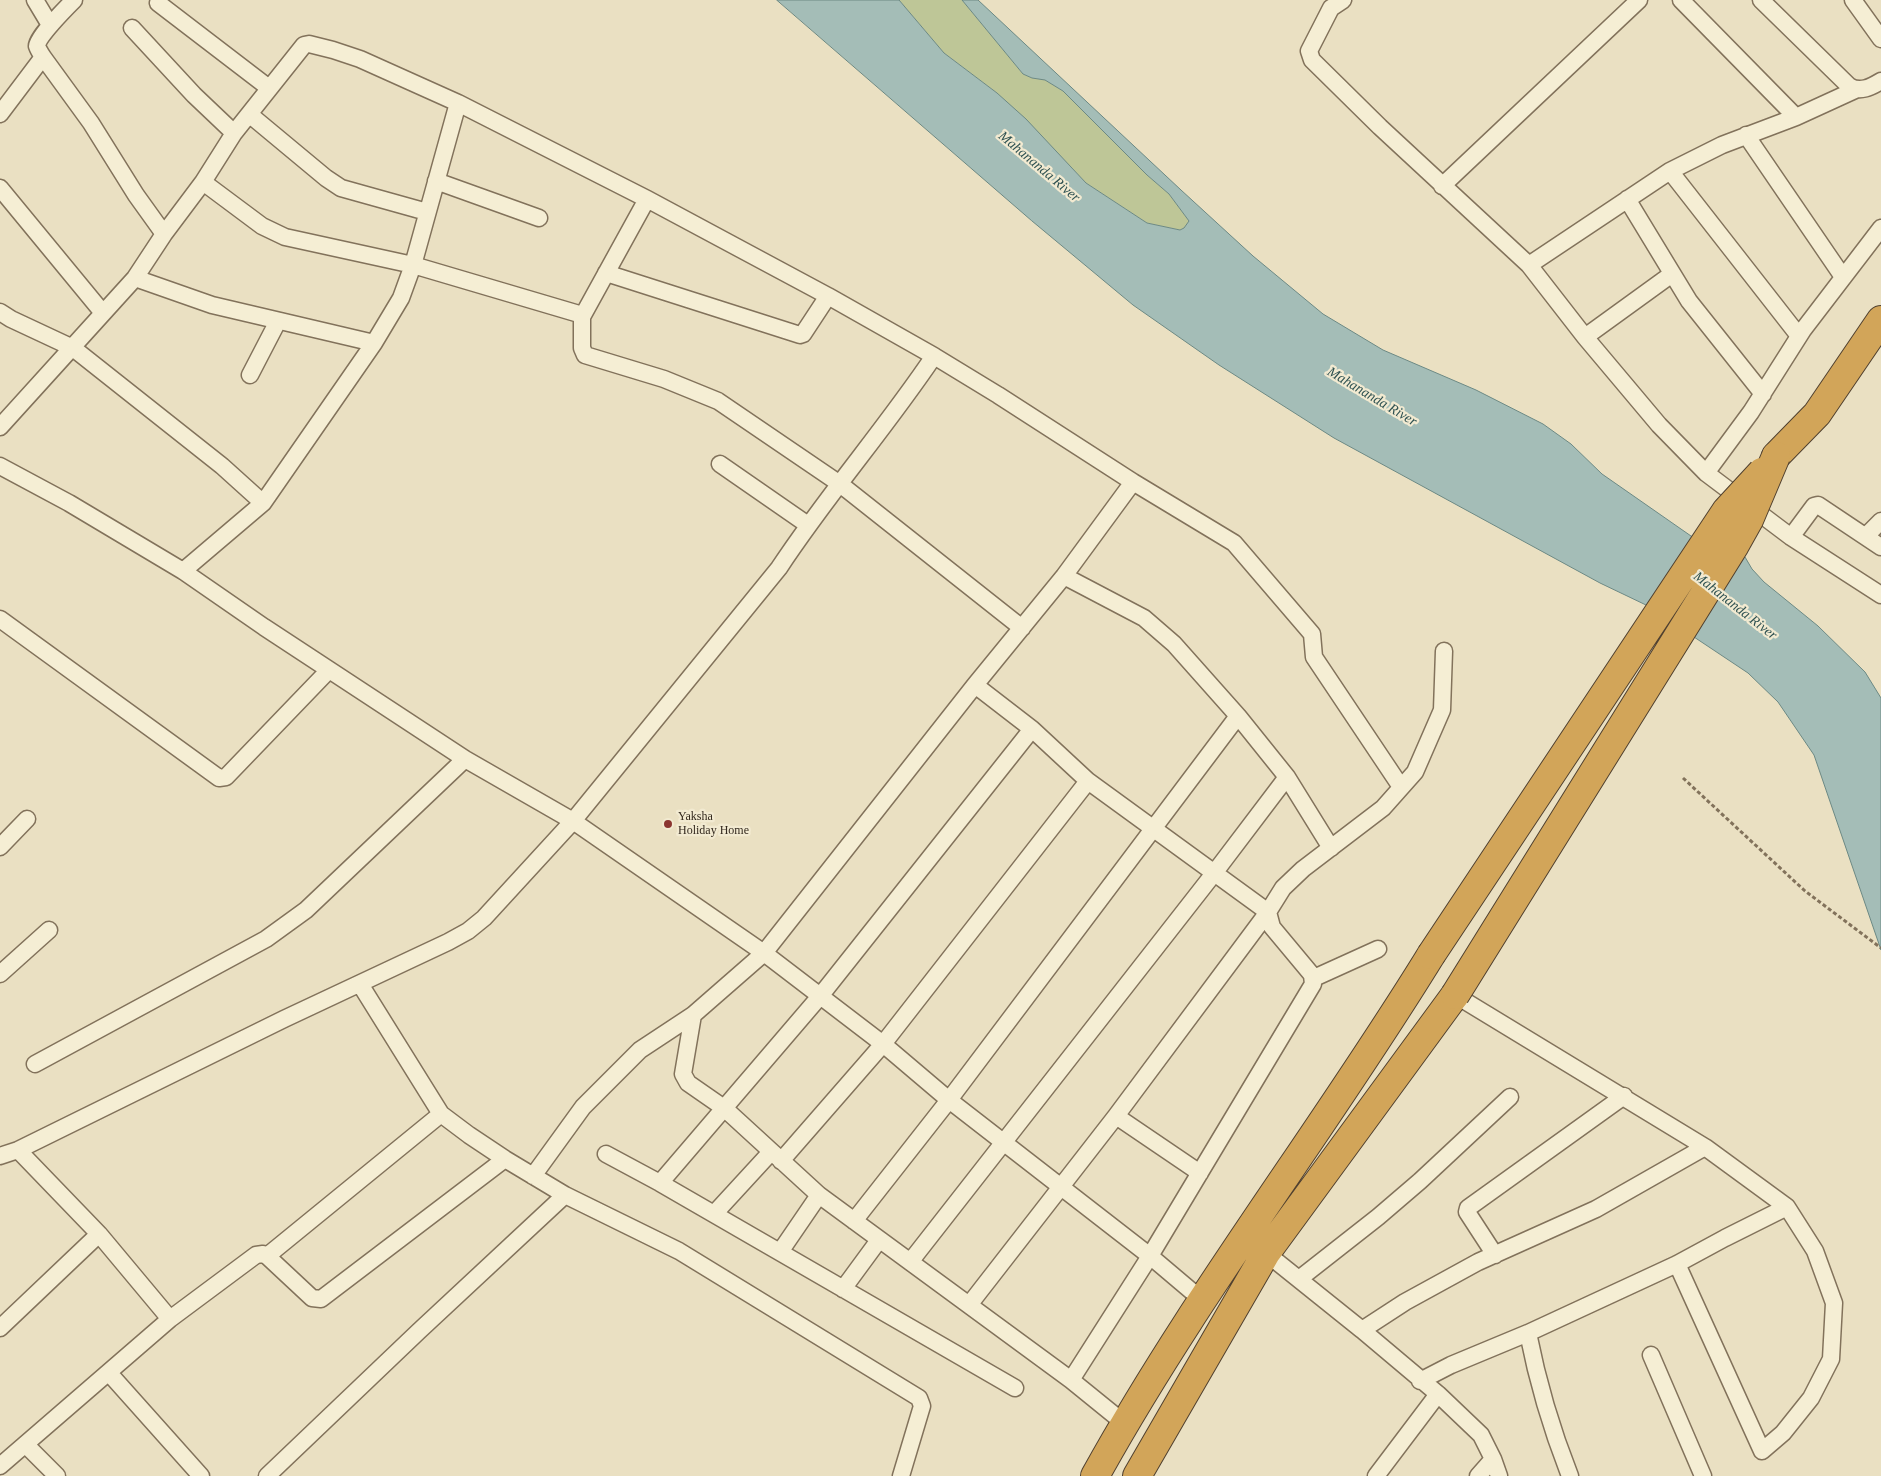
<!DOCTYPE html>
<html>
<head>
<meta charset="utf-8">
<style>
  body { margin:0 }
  canvas { display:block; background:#eae0c2 }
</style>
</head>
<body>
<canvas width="1881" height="1476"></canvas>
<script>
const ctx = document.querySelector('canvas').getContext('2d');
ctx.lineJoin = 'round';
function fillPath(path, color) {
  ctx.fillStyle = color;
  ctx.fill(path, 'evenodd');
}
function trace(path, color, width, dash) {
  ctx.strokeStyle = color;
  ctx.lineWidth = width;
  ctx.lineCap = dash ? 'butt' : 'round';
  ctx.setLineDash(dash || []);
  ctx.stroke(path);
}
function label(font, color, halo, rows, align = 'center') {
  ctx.font = font + ' "Times New Roman",serif';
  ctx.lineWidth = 4.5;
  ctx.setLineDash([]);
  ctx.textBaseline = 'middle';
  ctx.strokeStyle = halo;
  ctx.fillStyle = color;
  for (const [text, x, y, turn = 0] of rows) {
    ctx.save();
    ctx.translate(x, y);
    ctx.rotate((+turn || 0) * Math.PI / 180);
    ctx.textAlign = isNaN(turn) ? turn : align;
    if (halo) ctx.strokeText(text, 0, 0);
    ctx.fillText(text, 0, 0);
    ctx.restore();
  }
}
const green = new Path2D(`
  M 899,0 L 962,0 L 1023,74 L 1032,78 L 1045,79 L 1063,91 L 1147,175 L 1169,194 L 1189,221 L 1185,228 L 1180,230 L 1147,223 L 1086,183 L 997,93 L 944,53 Z`);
const water = new Path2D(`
  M 777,0 L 899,0 L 944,53 L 997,93 L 1026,119 L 1086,183 L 1147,223 L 1180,230 L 1184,228 L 1189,221 L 1169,194 L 1147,175 L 1063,91 L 1045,80 L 1032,78 L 1023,74 L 962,0 L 978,0 L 1181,190 L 1253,256 L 1323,314 L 1383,350 L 1476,390 L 1543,424 L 1571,444 L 1602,474 L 1691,536 L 1733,549 L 1745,557 L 1752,569 L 1764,582 L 1818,626 L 1865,672 L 1881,698 L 1881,950 L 1814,755 L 1778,702 L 1748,673 L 1646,605 L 1600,583 L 1334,438 L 1219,365 L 1133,305 L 1032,221 Z`);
const path = new Path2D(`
  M 1683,778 L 1805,891 L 1881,948`);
const street = new Path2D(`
  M 35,0 L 50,25
  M 1343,0 L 1331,8 L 1309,51 L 1312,60 L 1380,127 L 1529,265 L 1585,337 L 1659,425 L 1706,473 L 1791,537 L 1881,595
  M 1681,0 L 1796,117
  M 1761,0 L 1849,86 C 1860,93 1871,87 1881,81
  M 1853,0 L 1881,39
  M 158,3 L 269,88
  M 132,28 L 194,95 L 234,133
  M 43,57 L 91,123 L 136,195 L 164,234
  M 0,114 L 43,57 C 41,54 38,49 37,46 C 36,38 67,7 74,0
  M 249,114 L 326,178 L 341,188 L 427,212
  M 1746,135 L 1843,277
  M 1670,171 L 1799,336
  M 436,181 L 539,218
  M 203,182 L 262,226 L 285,237 L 413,265 L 579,314 L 582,317 L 582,348 L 585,355 L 664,379 L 718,401 L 840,484 L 1022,628
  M 1442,186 L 1639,0
  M 0,188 L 103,313
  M 1627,199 L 1689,301 L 1763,394
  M 1529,265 L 1670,171 L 1722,145 L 1796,117 L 1855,90
  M 606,273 L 800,335 L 803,334 L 828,296
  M 135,278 L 212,305 L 374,343
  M 0,312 L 11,319 L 73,348 L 222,466 L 263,503
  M 582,317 L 647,199
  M 1585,337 L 1672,274
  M 250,375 L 278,321
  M 0,427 L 135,278 L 164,234 L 203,182 L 234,133 L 304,45 L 309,44 L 333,50 L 360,59 L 458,103 L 647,199 L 828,296 L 934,356 L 998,395 L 1133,482 L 1234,543 L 1312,634 L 1314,657 L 1401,787
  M 720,464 L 808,525
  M 0,466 L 69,503 L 183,571 L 264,627 L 465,759 L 573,821 L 764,953 L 883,1044 L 949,1100 L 1150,1256 L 1202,1300
  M 1706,473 L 1751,412 L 1803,330 L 1881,228
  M 1866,536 L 1881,521
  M 1791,537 L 1814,506 L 1818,505 L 1881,547
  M 183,571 L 263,503 L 374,343 L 401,298 L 413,265 L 458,103
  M 1064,576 L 1144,618 L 1174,644 L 1238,716 L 1287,777 L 1331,848
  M 0,619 L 219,778 L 226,777 L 329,670
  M 0,847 L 27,819
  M 0,974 L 49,930
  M 1314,978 L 1378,949
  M 360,984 L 441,1114 L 469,1135 L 505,1159 L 565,1195 L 679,1251 L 919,1398 L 922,1406 L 901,1476
  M 1455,995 L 1705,1147 L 1787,1207 L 1815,1251 L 1834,1303 L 1831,1359 L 1811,1398 L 1783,1433 L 1762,1451 L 1677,1264
  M 693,1015 L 683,1074 L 688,1083 L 724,1108 L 819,1195 L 1071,1380 L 1124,1423
  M 35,1064 L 266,939 L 306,910 L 465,759
  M 1116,1116 L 1200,1173
  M 18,1150 L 99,1234 L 170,1319
  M 606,1154 L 660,1183 L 1015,1388
  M 0,1156 L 18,1150 L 284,1019 L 448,942 L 468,931 L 484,918 L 573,821 L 779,568 C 827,495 885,429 934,356
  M 781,1161 L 883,1044 L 1088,781
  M 533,1176 L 583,1107 L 640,1050 L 693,1015 L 764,953 L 975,685 L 1064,576 L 1133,482
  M 660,1183 L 821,995 L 1032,729
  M 714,1214 L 771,1152
  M 854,1221 L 949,1100 L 1238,716
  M 780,1252 L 819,1195
  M 1266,1253 L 1362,1330 L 1438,1394 L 1481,1435 L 1493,1459 L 1499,1476
  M 1495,1255 L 1467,1212 L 1468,1208 L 1624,1096
  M 267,1256 L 441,1114
  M 910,1262 L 1215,872 L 1287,777
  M 1299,1279 L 1378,1217 L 1420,1181 L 1510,1097
  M 843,1289 L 879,1240
  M 969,1305 L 1116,1116 L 1268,912 L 1088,781 L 1032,729 L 975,685
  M 0,1328 L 99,1234
  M 1362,1330 L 1405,1302 L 1478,1262 L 1596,1209 L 1705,1147
  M 1528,1333 C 1538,1384 1551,1428 1570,1476
  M 1651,1355 L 1703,1476
  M 109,1373 L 201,1476
  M 1071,1380 L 1150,1256 L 1313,984 L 1312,975 L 1272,927 L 1268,912 L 1283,888 L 1303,869 L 1383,808 L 1415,772 L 1442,710 L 1444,651
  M 1420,1381 L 1451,1365 L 1528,1333 L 1677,1264 L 1725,1238 L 1787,1207
  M 26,1445 L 57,1476
  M 0,1466 L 170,1319 L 256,1255 L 263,1254 L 267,1256 L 312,1298 L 321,1299 L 505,1159
  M 267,1476 L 419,1331 L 565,1195
  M 1376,1476 L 1438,1394
  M 1478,1476 L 1493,1459`);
const highway = new Path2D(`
  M 1776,456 L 1817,414 L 1881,320
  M 1095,1476 C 1195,1295 1323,1131 1431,955
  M 1137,1476 L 1266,1253 L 1455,995`);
const highwayBridge = new Path2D(`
  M 1431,955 L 1726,511 L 1762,472
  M 1455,995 L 1735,545 L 1749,520 L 1776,456`);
const markers = [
  [668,824,5,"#8b3530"]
];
const poiNames = [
  ["Yaksha",678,817],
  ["Holiday Home",678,831]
];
const waterNames = [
  ["Mahananda River",1039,167,40],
  ["Mahananda River",1372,397,31],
  ["Mahananda River",1735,606,38]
];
fillPath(green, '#bec697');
fillPath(water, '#a4bdb7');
trace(water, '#6c8984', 1);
trace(street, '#82725b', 19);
trace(highway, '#50402f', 30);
trace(path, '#82725b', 3, [4, 2.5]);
trace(street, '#f5eed4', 16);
trace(highway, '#d2a559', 28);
trace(highwayBridge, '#50402f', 30, []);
trace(highwayBridge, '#d2a559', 28);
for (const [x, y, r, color] of markers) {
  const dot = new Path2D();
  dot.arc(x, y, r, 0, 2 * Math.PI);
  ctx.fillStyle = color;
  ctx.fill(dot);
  trace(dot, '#f2ead1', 2);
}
label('12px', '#33291e', '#f2ead1', poiNames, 'left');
label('italic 14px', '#2e5151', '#f2ead1', waterNames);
</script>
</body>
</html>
